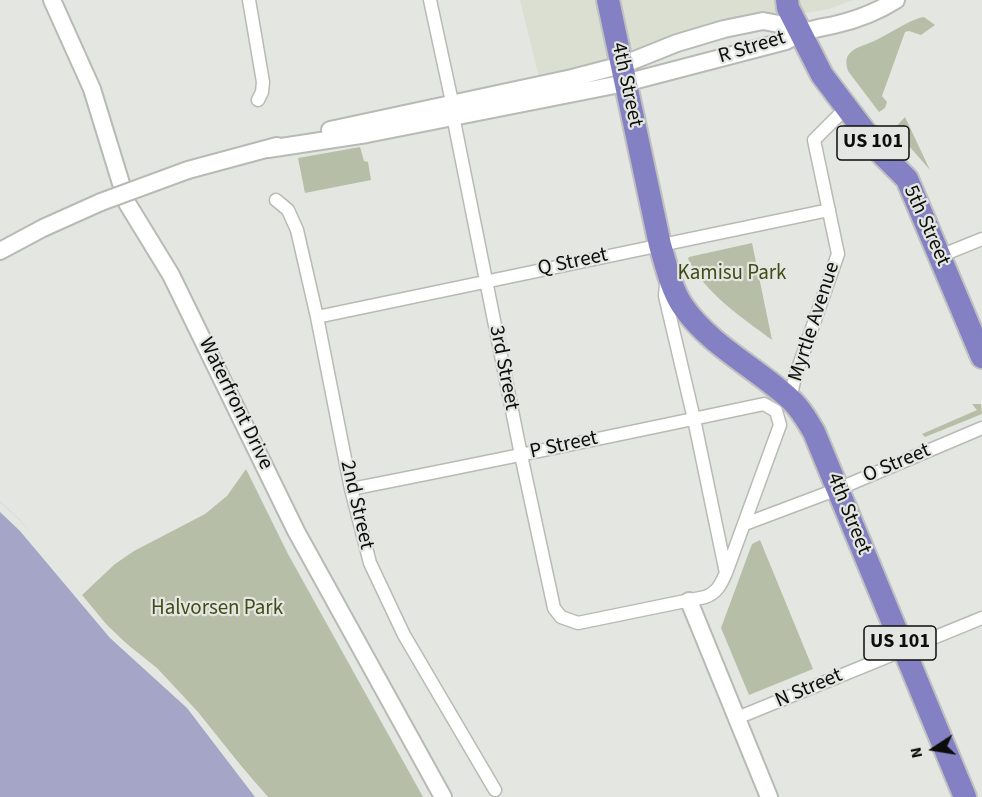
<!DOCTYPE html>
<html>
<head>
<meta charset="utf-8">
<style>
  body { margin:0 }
  #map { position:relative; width:982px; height:797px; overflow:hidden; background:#e4e6e1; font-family:"Source Sans 3",sans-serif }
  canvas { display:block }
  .north { position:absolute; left:904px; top:719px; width:60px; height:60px; -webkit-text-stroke:4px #e4e6e1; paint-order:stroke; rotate:258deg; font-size:16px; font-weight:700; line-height:24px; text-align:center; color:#0d0e0c }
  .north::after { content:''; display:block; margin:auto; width:21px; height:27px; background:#0d0e0c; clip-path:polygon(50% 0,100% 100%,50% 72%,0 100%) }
</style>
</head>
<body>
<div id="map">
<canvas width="982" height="797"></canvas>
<div class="north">N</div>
</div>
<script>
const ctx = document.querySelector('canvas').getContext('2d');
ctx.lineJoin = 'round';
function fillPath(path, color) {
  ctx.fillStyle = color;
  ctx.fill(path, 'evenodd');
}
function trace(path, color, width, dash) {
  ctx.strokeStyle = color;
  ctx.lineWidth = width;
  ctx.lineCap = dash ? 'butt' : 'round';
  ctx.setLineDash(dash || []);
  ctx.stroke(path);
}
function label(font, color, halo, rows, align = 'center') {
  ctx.font = font + ' "Source Sans 3",sans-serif';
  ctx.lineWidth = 4.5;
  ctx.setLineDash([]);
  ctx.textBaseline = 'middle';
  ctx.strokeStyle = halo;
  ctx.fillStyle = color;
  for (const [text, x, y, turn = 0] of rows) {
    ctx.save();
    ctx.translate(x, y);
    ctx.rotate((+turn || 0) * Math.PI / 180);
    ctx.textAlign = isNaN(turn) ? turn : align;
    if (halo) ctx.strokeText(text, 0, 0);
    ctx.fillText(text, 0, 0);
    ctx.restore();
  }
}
const built = new Path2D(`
  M 520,0 L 853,0 L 829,9 L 687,34 L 606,64 L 540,82 Z`);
const green = new Path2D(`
  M 924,17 L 935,25 L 921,35 L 909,31 L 905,32 L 882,96 L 887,102 L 885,108 L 879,112 L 848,71 C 846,64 845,58 850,53 C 855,47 865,45 872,42 C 886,36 912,18 924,17 Z
  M 905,117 L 930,170 L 894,129 Z
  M 360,147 L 364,161 L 368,162 L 371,180 L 305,193 L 298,158 Z
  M 752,243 L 772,340 C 740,316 707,295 688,259 L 689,257 Z
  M 972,404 L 981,404 L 982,414 L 925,437 L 922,434 L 977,410 Z
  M 246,469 L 288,554 L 423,797 L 268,797 L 196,714 L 152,668 L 106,624 L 82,595 L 115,564 L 134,551 L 205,514 L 227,496 Z
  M 760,540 L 813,669 L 749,695 L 721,628 L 752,544 Z`);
const water = new Path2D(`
  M 0,502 L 19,519 L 111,635 L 196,714 L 263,797 L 0,797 Z`);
const pier = new Path2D(`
  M 0,502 L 19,519 L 113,633 L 157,668 L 198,712 L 266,797 L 255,797 L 187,708 L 110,638 L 20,531 L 0,512 Z`);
const street = new Path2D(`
  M 249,0 L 263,82 L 262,92 L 258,100
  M 430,0 L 452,102
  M 276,200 L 288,210 L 297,230 L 317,317 L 351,489 L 370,563 L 404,635 L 495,790
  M 940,256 L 982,239
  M 666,284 L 665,296 L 694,419 L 726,573
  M 317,317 L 829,210
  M 790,399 L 795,377 L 838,254 L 814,140 L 846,108
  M 351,489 C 489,462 627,433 764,404 L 776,411 L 780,425 L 726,573 C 721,584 717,593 705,597 L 578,623 L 561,617 L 554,608 L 521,455 L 453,116
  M 745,524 L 838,489 L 982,428
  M 737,718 L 982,618`);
const secondary = new Path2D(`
  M 52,0 L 92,89 L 127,203 L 171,275 L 296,531 L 443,797
  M 330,130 L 572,78 L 622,65 L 677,43 L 724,29 L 763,21 L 779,24 L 800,32
  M 268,149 L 367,134 L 625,83 L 786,41 C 803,30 815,29 834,25 C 856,20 877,12 896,0
  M 188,170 L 277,146
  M 0,251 L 43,228 L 101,202
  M 689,601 L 769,797`);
const highway = new Path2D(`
  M 608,0 L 660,245 C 666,265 671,288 682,305 C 709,345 755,367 790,399 C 800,408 807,420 814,432 L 965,797
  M 787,0 L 788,8 L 822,75 L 881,153 L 907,179 L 982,357`);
const secondaryBridge = new Path2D(`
  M 101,202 L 188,170`);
const shields = [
  [873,143,72],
  [900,643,72]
];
const shieldNames = [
  ["US 101",873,143],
  ["US 101",900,643]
];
const streetNames = [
  ["R Street",752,48,-17],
  ["4th Street",626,85,78],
  ["5th Street",926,226,66],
  ["Q Street",573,263,-12],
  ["Myrtle Avenue",815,322,-72],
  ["3rd Street",503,368,79],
  ["Waterfront Drive",235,404,64],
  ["P Street",564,446,-12],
  ["O Street",897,464,-23],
  ["2nd Street",356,505,77],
  ["4th Street",848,514,68],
  ["N Street",809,689,-23]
];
const parkNames = [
  ["Kamisu Park",732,274],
  ["Halvorsen Park",217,609]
];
fillPath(built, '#dadfd2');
fillPath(green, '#b7bea7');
fillPath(water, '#a4a5c7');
fillPath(pier, '#e4e6e1');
trace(street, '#b8bab5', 15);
trace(secondary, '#b8bab5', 20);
trace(highway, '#c0c0c0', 26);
trace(street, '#fff', 12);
trace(secondary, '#fff', 16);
trace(highway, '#8380c4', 22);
trace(secondaryBridge, '#b8bab5', 20, []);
trace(secondaryBridge, '#fff', 16);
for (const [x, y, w] of shields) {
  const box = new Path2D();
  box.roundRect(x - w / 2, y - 17, w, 34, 4.5);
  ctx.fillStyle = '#e4e6e1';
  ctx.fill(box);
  trace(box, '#0d0e0c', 1.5);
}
label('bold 20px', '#0d0e0c', null, shieldNames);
label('21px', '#0d0e0c', '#e4e6e1', streetNames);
label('21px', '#3f4c15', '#e4e6e1', parkNames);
</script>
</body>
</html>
